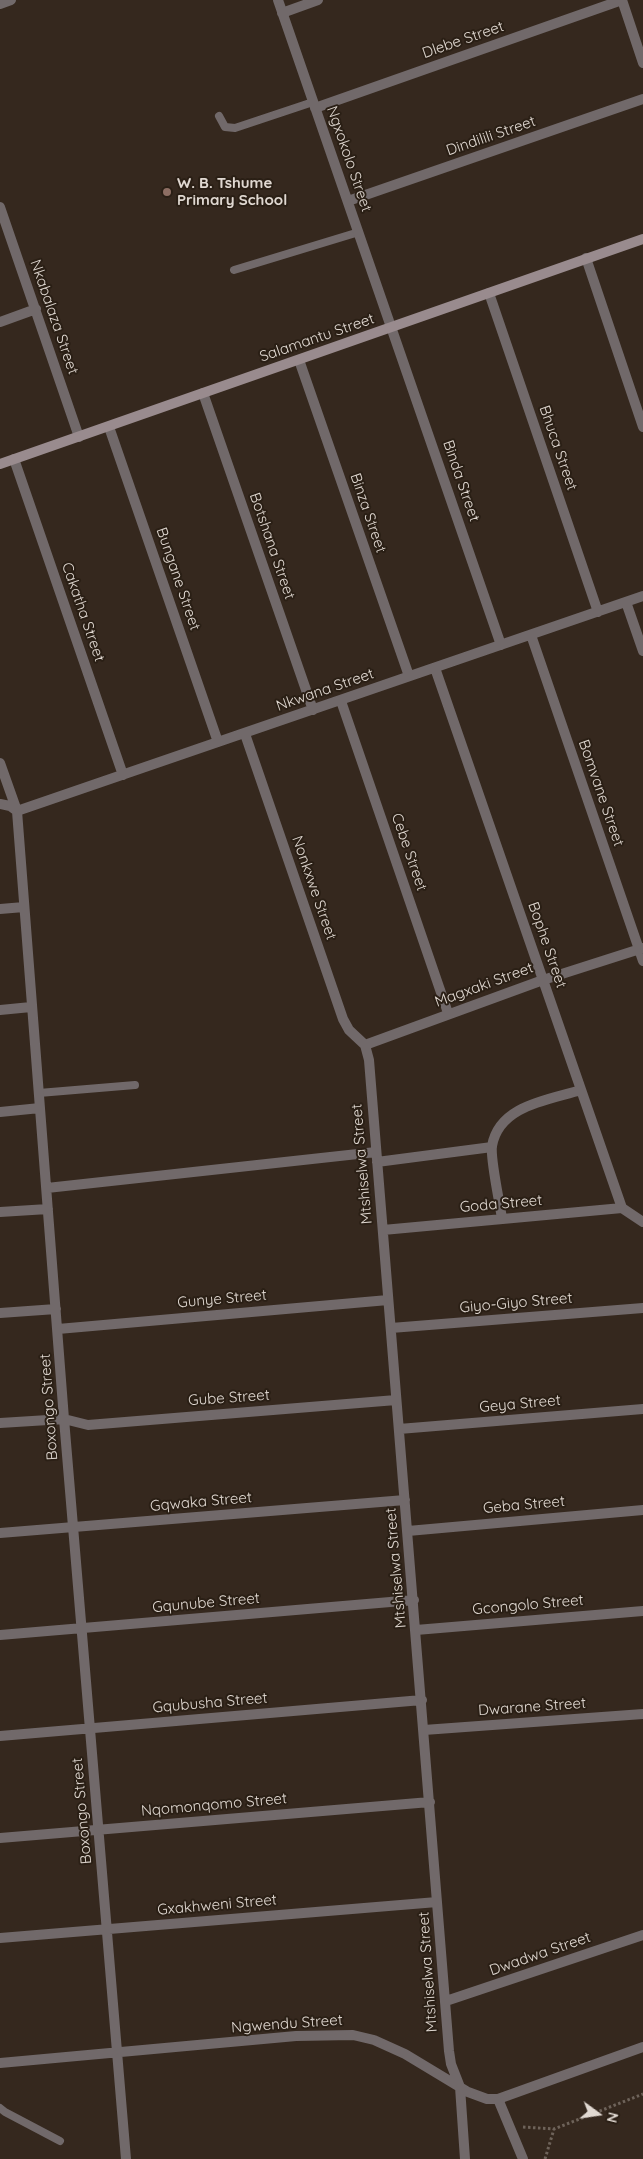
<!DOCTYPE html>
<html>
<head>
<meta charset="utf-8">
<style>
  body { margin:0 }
  #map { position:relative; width:643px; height:2159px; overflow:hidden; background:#35281e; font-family:Quicksand,sans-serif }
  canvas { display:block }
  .north { position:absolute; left:573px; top:2089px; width:50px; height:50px; -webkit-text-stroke:4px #2a1f15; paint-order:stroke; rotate:104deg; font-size:14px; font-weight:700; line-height:20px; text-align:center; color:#e0d8d1 }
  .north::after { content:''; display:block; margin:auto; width:18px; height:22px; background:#e0d8d1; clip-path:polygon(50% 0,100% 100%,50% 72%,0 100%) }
</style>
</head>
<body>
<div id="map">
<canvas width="643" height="2159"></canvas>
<div class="north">N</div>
</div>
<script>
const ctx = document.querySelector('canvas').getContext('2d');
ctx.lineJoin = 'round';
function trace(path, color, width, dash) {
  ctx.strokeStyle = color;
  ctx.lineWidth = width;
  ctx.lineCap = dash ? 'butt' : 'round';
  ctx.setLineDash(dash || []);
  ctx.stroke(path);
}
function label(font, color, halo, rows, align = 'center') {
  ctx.font = font + ' Quicksand,sans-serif';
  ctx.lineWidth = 4;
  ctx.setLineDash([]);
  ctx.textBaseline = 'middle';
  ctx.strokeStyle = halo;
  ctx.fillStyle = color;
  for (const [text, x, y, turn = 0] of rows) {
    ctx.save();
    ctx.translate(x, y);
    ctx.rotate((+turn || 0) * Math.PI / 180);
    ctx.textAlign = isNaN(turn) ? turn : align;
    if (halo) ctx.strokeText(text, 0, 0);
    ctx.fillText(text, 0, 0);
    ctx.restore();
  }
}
const path = new Path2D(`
  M 523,2127 L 554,2129 L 643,2094
  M 545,2159 L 554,2129`);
const lane = new Path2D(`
  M 219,116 L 225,127 L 235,128 L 313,102
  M 234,270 L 359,232
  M 39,1093 L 135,1085
  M 0,2108 L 5,2112 L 60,2141`);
const street = new Path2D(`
  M 278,0 L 501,645
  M 622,0 L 643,63
  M 0,4 L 11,0
  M 282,13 L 318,0
  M 315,108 L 622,0
  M 348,201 L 643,99
  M 0,207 L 79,437
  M 586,258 L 643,427
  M 489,293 L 598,612
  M 0,322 L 36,309
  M 299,360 L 409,676
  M 203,393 L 313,710
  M 109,427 L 218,742
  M 14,459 L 123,775
  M 626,602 L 643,651
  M 531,635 L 643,961
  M 435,668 L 622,1208 L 643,1222
  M 341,701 L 448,1013
  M 245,734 L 343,1019 L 349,1030 L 365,1045
  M 0,763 L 17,811 L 64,1419 L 126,2159
  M 0,804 L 10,806 L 17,811 L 643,596
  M 0,909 L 24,907
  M 0,1010 L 31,1007
  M 365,1045 L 369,1060 L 449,2051 L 451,2064 L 460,2087 L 465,2159
  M 365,1045 L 543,980 L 643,948
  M 0,1112 L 40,1108
  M 377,1162 L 492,1147
  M 47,1188 L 376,1152
  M 0,1212 L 48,1209
  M 502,1219 C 500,1203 490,1159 492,1146 C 499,1105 549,1100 581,1090
  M 383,1230 L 622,1208
  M 0,1313 L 56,1309
  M 391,1328 L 643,1308
  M 58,1329 L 388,1300
  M 0,1423 L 64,1419 L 88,1425 L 396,1400
  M 399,1429 L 643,1409
  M 408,1531 L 643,1510
  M 0,1533 L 405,1500
  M 416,1630 L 643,1611
  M 0,1635 L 414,1600
  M 424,1730 L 643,1714
  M 0,1736 L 422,1700
  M 0,1838 L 430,1802
  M 0,1938 L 437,1902
  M 446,2001 L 643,1935
  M 0,2063 L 296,2036 L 353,2035 L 374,2040 L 405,2054 L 468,2092 L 487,2099 L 498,2099 L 643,2047
  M 498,2099 L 523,2159`);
const secondary = new Path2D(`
  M 0,464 L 643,239`);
const markers = [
  [167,192,5,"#8d6e63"]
];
const streetNames = [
  ["Dlebe Street",463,40,-19],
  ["Dindilili Street",491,136,-19],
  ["Ngxokolo Street",349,159,71],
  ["Nkabalaza Street",54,317,71],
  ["Salamantu Street",317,338,-19],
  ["Bhuca Street",558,448,71],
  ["Binda Street",461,481,71],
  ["Binza Street",368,513,71],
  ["Botshana Street",272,546,71],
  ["Bungane Street",178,579,71],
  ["Cakatha Street",83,612,71],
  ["Nkwana Street",325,690,-19],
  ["Bomvane Street",601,793,71],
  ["Cebe Street",409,852,71],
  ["Nonkxwe Street",314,888,71],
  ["Bophe Street",547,945,71],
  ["Magxaki Street",484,985,-20],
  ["Mtshiselwa Street",362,1164,-95],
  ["Goda Street",501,1204,-5],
  ["Gunye Street",222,1299,-5],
  ["Giyo-Giyo Street",516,1303,-5],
  ["Gube Street",229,1398,-4],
  ["Geya Street",520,1404,-5],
  ["Boxongo Street",49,1407,-94],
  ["Gqwaka Street",201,1502,-5],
  ["Geba Street",524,1505,-5],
  ["Mtshiselwa Street",396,1568,-95],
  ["Gqunube Street",206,1603,-5],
  ["Gcongolo Street",528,1605,-5],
  ["Gqubusha Street",210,1703,-5],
  ["Dwarane Street",532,1707,-4],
  ["Nqomonqomo Street",214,1805,-5],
  ["Boxongo Street",82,1811,-95],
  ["Gxakhweni Street",217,1905,-5],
  ["Dwadwa Street",540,1954,-19],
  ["Mtshiselwa Street",428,1972,-94],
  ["Ngwendu Street",287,2024,-4]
];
const poiNames = [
  ["W. B. Tshume",177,183],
  ["Primary School",177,200]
];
trace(path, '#6e635a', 3, [2.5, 2.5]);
trace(lane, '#71696a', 8);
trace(street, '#71696a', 10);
trace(secondary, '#998b8e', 10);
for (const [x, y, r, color] of markers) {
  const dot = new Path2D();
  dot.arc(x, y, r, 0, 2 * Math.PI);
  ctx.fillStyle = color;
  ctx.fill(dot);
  trace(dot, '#2a1f15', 2);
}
label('15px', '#e0d8d1', '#2a1f15', streetNames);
label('bold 15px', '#e0d8d1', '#2a1f15', poiNames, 'left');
</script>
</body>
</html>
